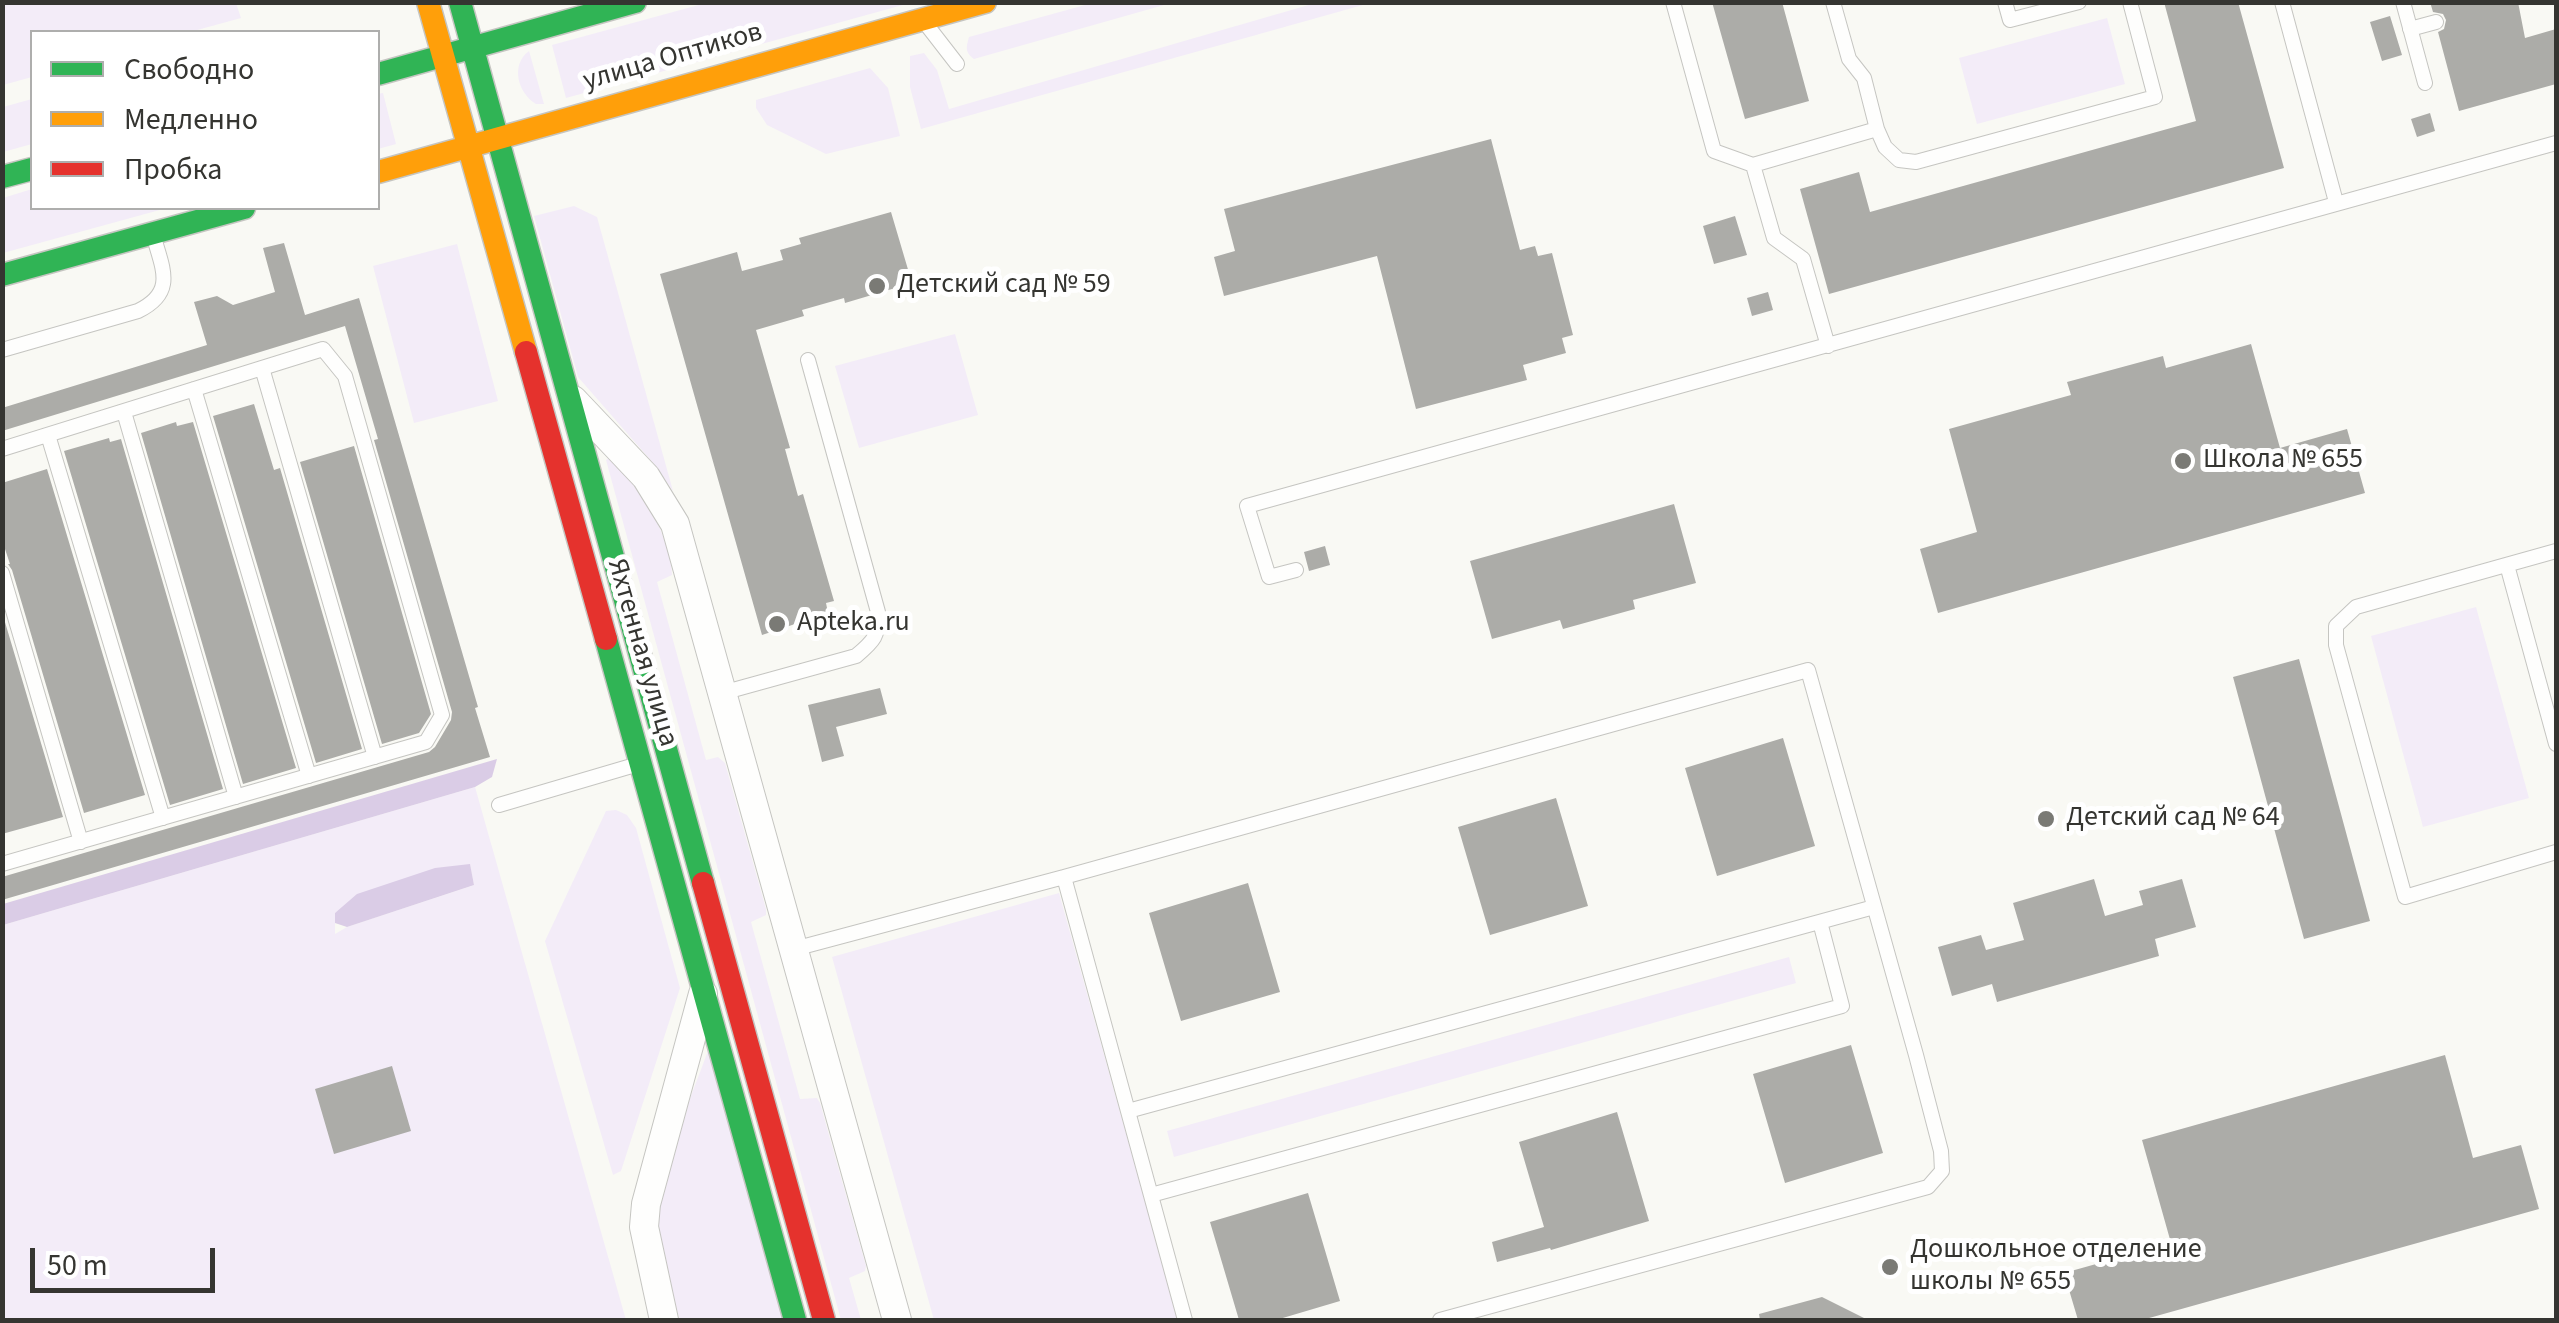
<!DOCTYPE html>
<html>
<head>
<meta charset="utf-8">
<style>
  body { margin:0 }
  #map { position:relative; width:2559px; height:1323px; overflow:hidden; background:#f9f9f4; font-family:"Source Sans 3",sans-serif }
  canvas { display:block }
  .frame { position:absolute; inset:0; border:5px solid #353531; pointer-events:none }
  .legend { position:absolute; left:30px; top:30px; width:350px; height:180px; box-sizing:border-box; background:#fff; border:2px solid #aeaead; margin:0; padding:12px 18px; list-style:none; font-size:30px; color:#353531 }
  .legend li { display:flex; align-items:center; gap:20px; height:50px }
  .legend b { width:50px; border:2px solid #aeaead }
  .scale { position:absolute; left:30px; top:1248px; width:185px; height:45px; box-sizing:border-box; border:5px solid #353531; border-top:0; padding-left:12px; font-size:30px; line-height:35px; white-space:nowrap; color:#353531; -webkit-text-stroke:8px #fff; paint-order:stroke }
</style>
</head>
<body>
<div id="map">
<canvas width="2559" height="1323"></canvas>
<div class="frame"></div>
<ul class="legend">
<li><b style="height:12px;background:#30b455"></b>Свободно</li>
<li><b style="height:12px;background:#ff9f0a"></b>Медленно</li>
<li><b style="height:12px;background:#e5322d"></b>Пробка</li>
</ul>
<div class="scale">50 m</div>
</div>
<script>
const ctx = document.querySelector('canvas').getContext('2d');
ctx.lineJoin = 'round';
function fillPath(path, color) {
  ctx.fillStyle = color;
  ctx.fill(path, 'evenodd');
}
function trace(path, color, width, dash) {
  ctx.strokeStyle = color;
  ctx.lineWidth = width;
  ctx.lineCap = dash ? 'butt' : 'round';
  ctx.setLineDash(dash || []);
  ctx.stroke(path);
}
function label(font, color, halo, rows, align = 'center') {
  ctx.font = font + ' "Source Sans 3",sans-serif';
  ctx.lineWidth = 10;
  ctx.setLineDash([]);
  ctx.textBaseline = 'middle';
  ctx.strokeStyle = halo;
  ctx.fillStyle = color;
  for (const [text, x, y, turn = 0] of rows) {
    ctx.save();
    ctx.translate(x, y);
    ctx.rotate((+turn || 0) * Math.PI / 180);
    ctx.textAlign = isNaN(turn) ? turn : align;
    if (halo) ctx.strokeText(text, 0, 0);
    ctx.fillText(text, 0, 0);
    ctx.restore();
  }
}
const green = new Path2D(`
  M 1096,2 L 1171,3 L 974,59 C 965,52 966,48 969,37 Z
  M 1319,2 L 1370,3 L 921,129 L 910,87 L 910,56 L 924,53 L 937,70 L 949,109 Z
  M 2,3 L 236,3 L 241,18 L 190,32 L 32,32 L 32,77 L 3,85 Z
  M 706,3 L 910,3 L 566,98 L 552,45 Z
  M 2107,18 L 2125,84 L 1977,124 L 1959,58 Z
  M 529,51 L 544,104 L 536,104 C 518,93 510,65 529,51 Z
  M 870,68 L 888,88 L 900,136 L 826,154 L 767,125 L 756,108 L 756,100 Z
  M 383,93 L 396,144 L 378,149 L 378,94 Z
  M 32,99 L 32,144 L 3,152 L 3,107 Z
  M 32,189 L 32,208 L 167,208 L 3,253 L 3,198 Z
  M 574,206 L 597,217 L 673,491 L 654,464 L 578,377 L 534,216 Z
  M 457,244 L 498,401 L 414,423 L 373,266 Z
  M 955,334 L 978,415 L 859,448 L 835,366 Z
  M 609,458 C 637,471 673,545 672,575 L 657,582 L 706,760 L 718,757 L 725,763 L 766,909 L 766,915 L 751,922 L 800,1099 L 817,1098 L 820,1103 L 866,1266 L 865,1271 L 849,1278 L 861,1320 L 841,1320 L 606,460 Z
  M 2476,607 L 2529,798 L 2423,827 L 2371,636 Z
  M 475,787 L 626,1320 L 3,1320 L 3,925 ZM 470,865 L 474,885 L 347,927 L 335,934 L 335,913 Z
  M 616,810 L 627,815 L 636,828 L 680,988 L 621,1171 L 613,1175 L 545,941 L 606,811 Z
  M 1059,893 L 1178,1320 L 934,1320 L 832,957 Z
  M 1789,957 L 1796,983 L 1174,1157 L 1167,1131 Z
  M 709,1048 L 783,1320 L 680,1320 C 673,1296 664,1270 660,1244 C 651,1189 690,1101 709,1048 Z`);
const forest = new Path2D(`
  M 497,759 L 492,777 L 475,787 L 3,925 L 3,904 Z
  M 470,864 L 474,885 L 347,927 L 335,923 L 335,913 L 357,894 L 435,868 Z`);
const building = new Path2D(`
  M 1712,2 L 1782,2 L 1809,101 L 1745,119 Z
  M 2164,2 L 2238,2 L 2284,168 L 1829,294 L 1800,189 L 1859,172 L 1870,212 L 2196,121 Z
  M 2430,2 L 2518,2 L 2525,38 L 2556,29 L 2556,84 L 2459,111 L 2438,32 L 2444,29 L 2446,20 L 2443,14 L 2433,12 Z
  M 2390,16 L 2402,55 L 2382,61 L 2370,22 Z
  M 2430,113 L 2435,131 L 2417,137 L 2411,119 Z
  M 1491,139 L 1520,250 L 1535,246 L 1538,256 L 1552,253 L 1573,335 L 1562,338 L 1566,353 L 1523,365 L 1527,380 L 1416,409 L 1377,256 L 1224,296 L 1214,257 L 1235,251 L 1224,209 Z
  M 891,212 L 912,283 L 845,303 L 844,298 L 802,310 L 804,316 L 756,330 L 790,448 L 785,449 L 798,496 L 803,494 L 834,601 L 826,603 L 828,613 L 762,635 L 660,274 L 737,252 L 742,271 L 783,260 L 780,250 L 801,244 L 799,238 Z
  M 1735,216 L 1747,255 L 1714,264 L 1703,226 Z
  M 284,243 L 305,315 L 359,298 L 478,707 L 475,708 L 490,757 L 2,900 L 2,877 L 429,752 L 435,747 L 451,720 L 452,712 L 374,440 L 378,439 L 345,326 L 2,431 L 2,408 L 207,345 L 194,302 L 217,296 L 233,305 L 275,292 L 263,248 Z
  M 1768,292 L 1773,310 L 1752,316 L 1747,298 Z
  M 2251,344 L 2280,448 L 2347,429 L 2365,493 L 1938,613 L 1920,549 L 1977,532 L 1949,429 L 2071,395 L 2067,382 L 2163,356 L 2166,368 Z
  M 254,404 L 274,470 L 280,468 L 362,749 L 316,763 L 213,416 Z
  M 176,422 L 177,426 L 193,422 L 296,768 L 243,784 L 141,433 Z
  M 109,438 L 110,442 L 121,439 L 223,789 L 170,805 L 64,451 Z
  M 354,446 L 431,714 L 419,733 L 382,744 L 300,462 Z
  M 47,469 L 145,795 L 84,813 L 12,570 L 8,564 L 10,564 L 2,540 L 2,483 Z
  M 1674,504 L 1696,583 L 1633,600 L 1635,609 L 1563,629 L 1560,620 L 1492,639 L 1470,561 Z
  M 1325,546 L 1330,565 L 1309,571 L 1304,552 Z
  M 2,612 L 63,817 L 2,834 Z
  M 2299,659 L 2370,921 L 2304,939 L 2233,677 Z
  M 880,688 L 887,714 L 836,727 L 844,756 L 822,762 L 808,705 Z
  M 1783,738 L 1815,846 L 1717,876 L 1685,768 Z
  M 1556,798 L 1588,906 L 1490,935 L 1458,827 Z
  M 2094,879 L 2105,916 L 2143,905 L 2139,891 L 2182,879 L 2196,927 L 2155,939 L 2159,956 L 1997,1002 L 1992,984 L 1952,996 L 1938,947 L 1981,935 L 1986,950 L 2024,940 L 2013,903 Z
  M 1248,883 L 1280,992 L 1181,1021 L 1149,913 Z
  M 1851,1045 L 1883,1153 L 1785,1183 L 1753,1074 Z
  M 2445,1055 L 2473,1158 L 2521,1145 L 2539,1209 L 2142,1320 L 2078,1320 L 2064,1273 L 2171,1243 L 2142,1140 Z
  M 392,1066 L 411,1131 L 334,1154 L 315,1089 Z
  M 1617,1112 L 1649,1221 L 1551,1250 L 1550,1248 L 1497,1262 L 1492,1242 L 1544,1227 L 1519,1142 Z
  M 1308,1193 L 1340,1301 L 1276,1320 L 1239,1320 L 1210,1222 Z
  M 1822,1297 L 1868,1320 L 1760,1320 L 1759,1314 Z`);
const lane = new Path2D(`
  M 1673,2 L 1714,151 L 1753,165 L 1877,129
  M 1833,2 L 1849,59 L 1864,78 L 1877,129 L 1885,147 L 1899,160 L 1916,162 L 2155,97 L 2130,2
  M 2005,2 L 2010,20 L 2079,2
  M 2282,2 L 2336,202
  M 2403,2 L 2425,83
  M 926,24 L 957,64
  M 2410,29 L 2436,22
  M 1753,165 L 1774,238 L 1803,259 L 1828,346
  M 2,350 L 138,311 C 177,292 162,268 153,234
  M 262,368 L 375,757
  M 194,389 L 309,776
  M 124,412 L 236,797
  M 48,435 L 163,818
  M 2,449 L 323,349 L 345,376 L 442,715 L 426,742 L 2,864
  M 2556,551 L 2356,607 L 2336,626 L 2336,645 L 2405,897 L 2556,852
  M 2507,565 L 2556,744
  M 1296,570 L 1269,577 L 1247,506 L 2556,143
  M 2,573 L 81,842
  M 722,693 L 856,656 C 874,641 879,636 878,612 L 808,360
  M 499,805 L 635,765
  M 1064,877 L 1185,1320
  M 794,949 L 1064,877 L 1808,670 L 1916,1055 L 1941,1151 L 1942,1171 L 1928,1187 L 1440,1320
  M 1128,1111 L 1874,907
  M 1151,1195 L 1842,1006 L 1820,922`);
const street = new Path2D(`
  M 573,400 L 646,477 L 675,524 L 897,1320
  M 664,1320 L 644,1227 L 646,1204 L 703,994`);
const fast = new Path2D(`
  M 460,2 L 703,883
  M 378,74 L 635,2
  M 2,177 L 32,169
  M 2,275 L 244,208
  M 606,639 L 795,1320`);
const slow = new Path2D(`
  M 428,2 L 526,352
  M 378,172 L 985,2`);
const jam = new Path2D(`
  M 526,352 L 606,639
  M 703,883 L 824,1320`);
const markers = [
  [877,286,10,"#7a7a75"],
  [2183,461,10,"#7a7a75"],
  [777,624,10,"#7a7a75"],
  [2046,819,10,"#7a7a75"],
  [1890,1267,10,"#7a7a75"]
];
const streetNames = [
  ["улица Оптиков",673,58,-16],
  ["Яхтенная улица",641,653,74]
];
const poiNames = [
  ["Детский сад № 59",897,286],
  ["Школа № 655",2203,461],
  ["Apteka.ru",797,624],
  ["Детский сад № 64",2066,819],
  ["Дошкольное отделение",1910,1251],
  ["школы № 655",1910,1283]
];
fillPath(green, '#f3ecf8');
fillPath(forest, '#dacce6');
fillPath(building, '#acaca8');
trace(lane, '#c5c5c1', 16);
trace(street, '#c5c5c1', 30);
trace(fast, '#c5c5c1', 25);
trace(slow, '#c5c5c1', 25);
trace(jam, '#c5c5c1', 25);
trace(lane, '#fefefd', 14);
trace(street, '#fefefd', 28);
trace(fast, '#30b455', 22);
trace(slow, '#ff9f0a', 22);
trace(jam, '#e5322d', 22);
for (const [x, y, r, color] of markers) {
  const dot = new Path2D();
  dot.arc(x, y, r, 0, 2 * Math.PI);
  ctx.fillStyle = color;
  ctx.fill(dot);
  trace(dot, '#fff', 4);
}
label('28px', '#353531', '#fff', streetNames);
label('28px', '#353531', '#fff', poiNames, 'left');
</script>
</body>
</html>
